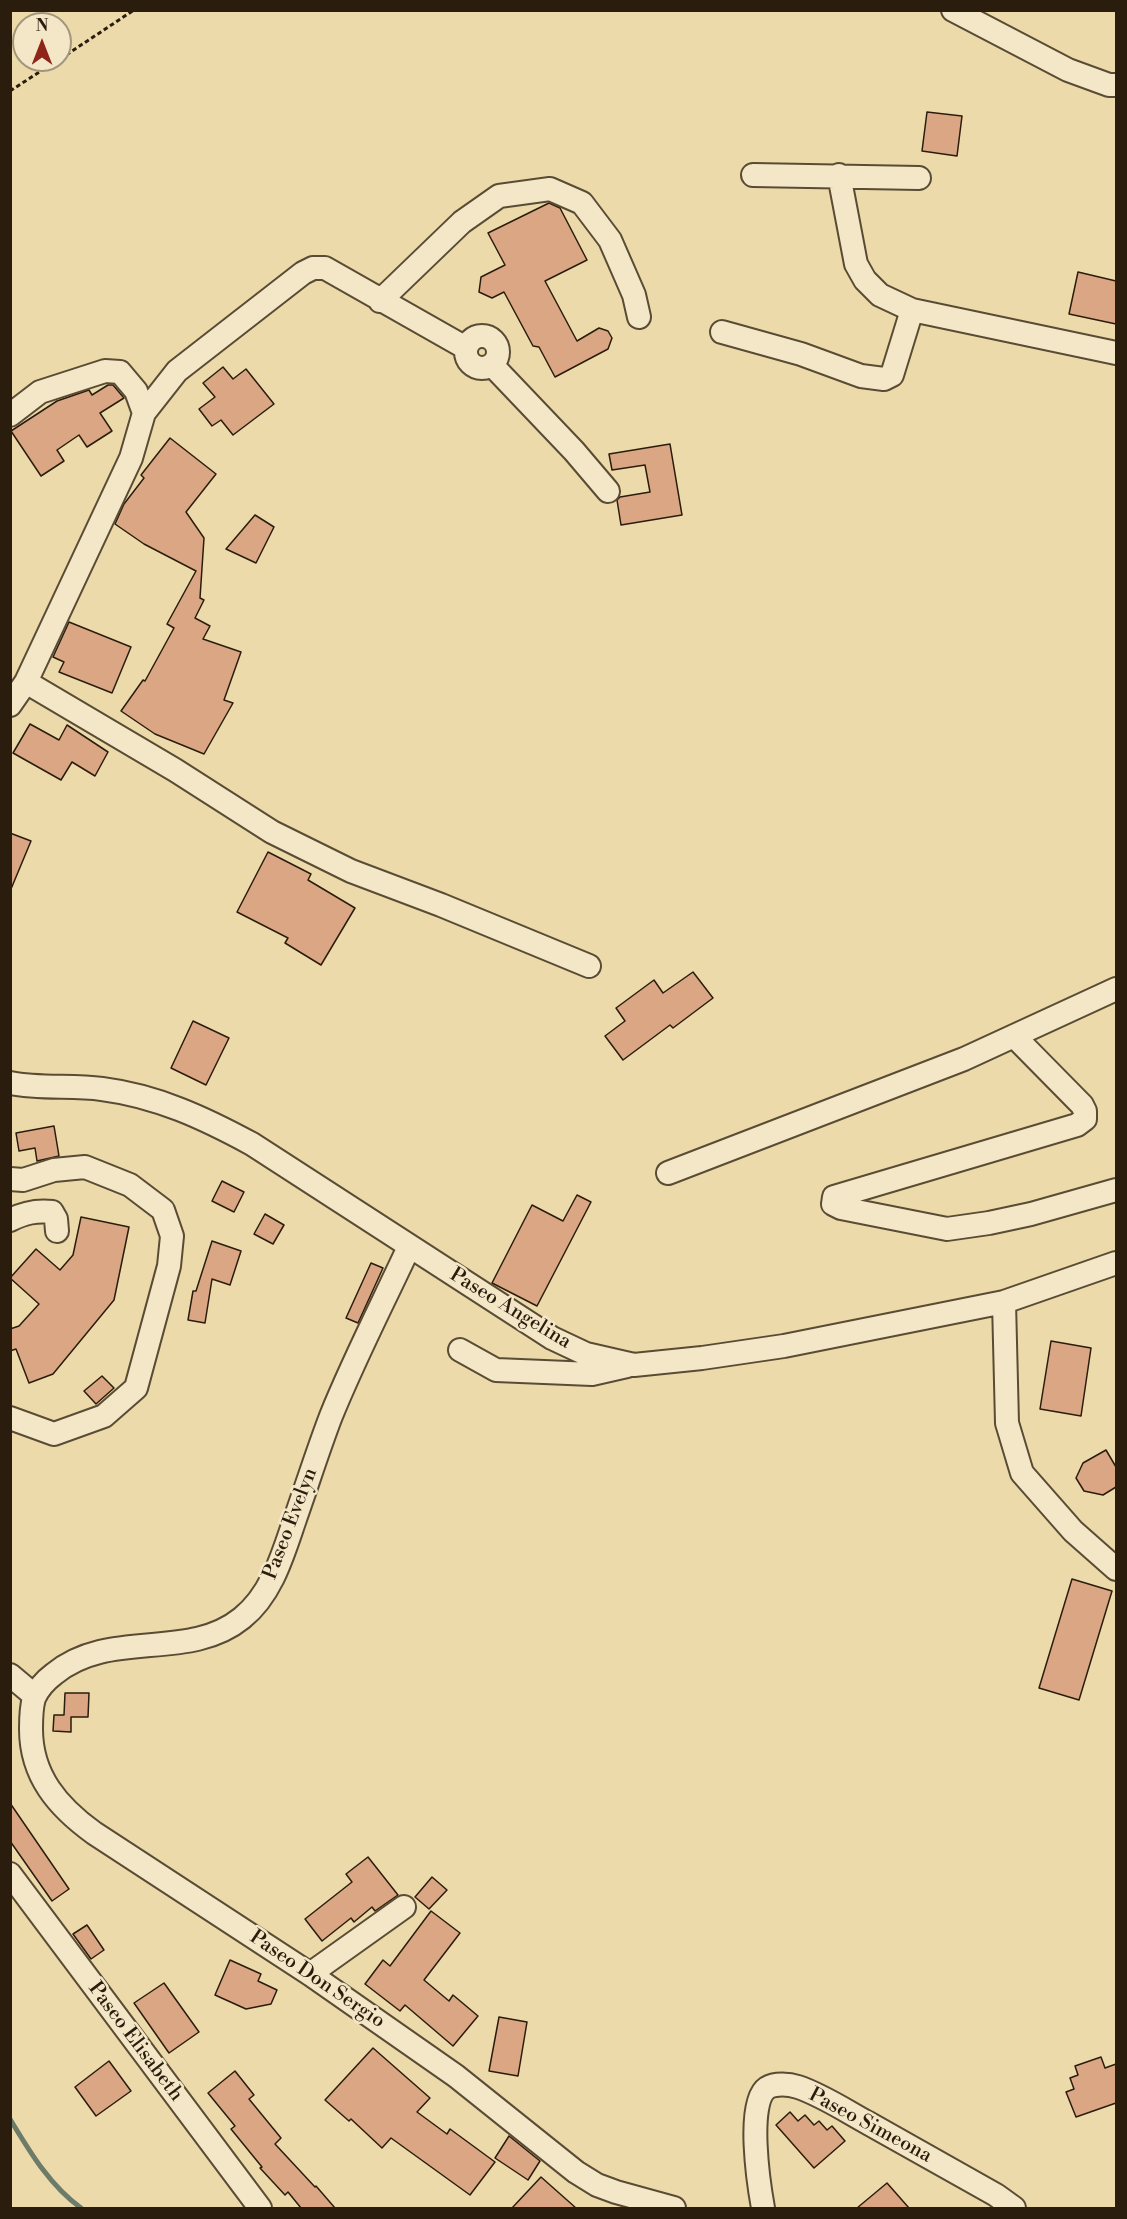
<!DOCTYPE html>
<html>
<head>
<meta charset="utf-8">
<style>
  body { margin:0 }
  #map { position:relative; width:1127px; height:2219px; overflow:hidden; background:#ecdaaa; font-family:"Libre Bodoni",serif }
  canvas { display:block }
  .frame { position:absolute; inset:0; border:12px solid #2a1d0d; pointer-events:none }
  .north { position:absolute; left:12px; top:12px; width:60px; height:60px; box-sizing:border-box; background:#f3e7c8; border:2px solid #a3967d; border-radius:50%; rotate:0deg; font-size:16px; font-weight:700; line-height:24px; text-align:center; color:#2a1d0d }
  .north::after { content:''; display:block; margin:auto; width:21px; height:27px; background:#8f2418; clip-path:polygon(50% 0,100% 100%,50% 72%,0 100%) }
</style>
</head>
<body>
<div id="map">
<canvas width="1127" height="2219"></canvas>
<div class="frame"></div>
<div class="north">N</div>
</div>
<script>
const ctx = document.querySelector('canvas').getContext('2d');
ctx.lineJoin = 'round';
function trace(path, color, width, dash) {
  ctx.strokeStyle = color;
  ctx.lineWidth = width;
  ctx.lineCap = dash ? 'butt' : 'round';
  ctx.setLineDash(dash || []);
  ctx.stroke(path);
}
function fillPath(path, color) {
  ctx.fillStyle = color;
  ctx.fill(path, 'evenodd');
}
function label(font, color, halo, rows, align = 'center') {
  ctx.font = font + ' "Libre Bodoni",serif';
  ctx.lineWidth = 5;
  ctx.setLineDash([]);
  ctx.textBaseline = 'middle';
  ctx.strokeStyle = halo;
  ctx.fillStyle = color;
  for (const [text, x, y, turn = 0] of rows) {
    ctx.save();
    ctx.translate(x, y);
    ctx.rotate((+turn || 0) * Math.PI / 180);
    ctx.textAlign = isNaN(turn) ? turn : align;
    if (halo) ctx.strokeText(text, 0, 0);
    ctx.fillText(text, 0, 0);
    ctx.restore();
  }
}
const stream = new Path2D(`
  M 10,2119 C 30,2152 50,2186 81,2208`);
const building = new Path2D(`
  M 927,112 L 962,116 L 957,156 L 922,151 Z
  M 549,203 L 560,208 L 587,260 L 545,281 L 577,341 L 599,328 L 608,331 L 612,338 L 608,349 L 555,377 L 539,347 L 533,346 L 504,292 L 492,298 L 479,292 L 481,277 L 505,265 L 488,233 Z
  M 1078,272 L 1116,281 L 1116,324 L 1069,314 Z
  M 223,367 L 233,379 L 246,369 L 274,404 L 233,435 L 221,420 L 212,426 L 199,409 L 215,397 L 203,383 Z
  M 108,385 L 113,385 L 124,398 L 100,413 L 112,431 L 87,447 L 79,435 L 57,450 L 64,461 L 41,476 L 11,431 L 57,401 L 89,390 L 92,395 Z
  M 170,438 L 216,474 L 186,512 L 204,538 L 200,598 L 204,600 L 195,618 L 210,626 L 203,639 L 241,652 L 224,700 L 233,703 L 204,754 L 155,734 L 121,711 L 143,680 L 145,681 L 174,628 L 167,624 L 196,571 L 144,544 L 115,524 L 124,504 L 144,478 L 141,475 Z
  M 670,444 L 682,515 L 621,525 L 617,500 L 620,497 L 650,492 L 645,465 L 612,470 L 609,454 Z
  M 255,515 L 274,527 L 256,563 L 226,549 Z
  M 69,622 L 131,647 L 112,693 L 59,672 L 64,662 L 53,657 Z
  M 30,724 L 59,740 L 67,725 L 108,752 L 95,776 L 72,762 L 61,780 L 13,753 Z
  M 10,833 L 31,841 L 11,889 L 10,889 Z
  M 268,852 L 311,874 L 308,880 L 355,908 L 321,965 L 285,943 L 288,938 L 237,912 Z
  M 693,972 L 713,998 L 673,1028 L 670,1025 L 623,1060 L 605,1036 L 625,1021 L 616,1008 L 654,980 L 663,993 Z
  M 193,1021 L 229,1038 L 206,1085 L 171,1068 Z
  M 54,1126 L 59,1156 L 37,1161 L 35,1148 L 19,1151 L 16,1133 Z
  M 222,1181 L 244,1192 L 234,1212 L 212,1201 Z
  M 577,1195 L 591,1202 L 537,1306 L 492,1283 L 532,1205 L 563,1221 Z
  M 265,1214 L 284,1225 L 273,1244 L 254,1234 Z
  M 81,1217 L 129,1227 L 114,1300 L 53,1374 L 29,1383 L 16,1349 L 10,1351 L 10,1329 L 19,1326 L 39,1304 L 10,1278 L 36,1249 L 60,1270 L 73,1255 Z
  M 212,1241 L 241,1251 L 230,1285 L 212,1279 L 205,1323 L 188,1320 L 193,1291 L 196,1291 Z
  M 371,1263 L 383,1268 L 358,1323 L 346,1318 Z
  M 1051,1341 L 1091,1348 L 1081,1416 L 1040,1409 Z
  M 102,1376 L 114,1388 L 96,1404 L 84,1391 Z
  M 1106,1450 L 1116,1467 L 1116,1487 L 1103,1495 L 1084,1491 L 1076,1478 L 1083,1463 Z
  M 1072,1579 L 1112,1591 L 1079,1700 L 1039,1688 Z
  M 65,1693 L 89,1693 L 88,1717 L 71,1717 L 71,1732 L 53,1731 L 54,1715 L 64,1715 Z
  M 10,1803 L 69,1889 L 52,1901 L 10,1841 Z
  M 368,1857 L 398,1895 L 375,1911 L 372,1907 L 354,1922 L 351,1918 L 322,1941 L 305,1919 L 352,1882 L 346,1874 Z
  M 432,1877 L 447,1890 L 429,1909 L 415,1897 Z
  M 431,1911 L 460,1933 L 424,1980 L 449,2001 L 453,1995 L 478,2016 L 453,2046 L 405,2005 L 400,2011 L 365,1984 L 383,1960 L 390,1966 Z
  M 87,1925 L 104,1950 L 91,1959 L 73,1934 Z
  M 230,1960 L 261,1974 L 258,1981 L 277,1990 L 271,2004 L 246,2009 L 215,1995 Z
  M 164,1983 L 199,2032 L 169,2053 L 134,2003 Z
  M 499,2017 L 527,2022 L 518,2076 L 489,2071 Z
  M 373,2048 L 430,2098 L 417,2112 L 447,2134 L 450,2129 L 495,2162 L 470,2195 L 391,2138 L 382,2148 L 351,2119 L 349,2121 L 325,2100 Z
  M 1101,2057 L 1105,2068 L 1116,2064 L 1116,2103 L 1076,2117 L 1066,2092 L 1074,2089 L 1070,2078 L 1078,2075 L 1075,2066 Z
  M 109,2061 L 131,2091 L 96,2116 L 75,2087 Z
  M 235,2071 L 254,2095 L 249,2099 L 281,2138 L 275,2144 L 315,2187 L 316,2186 L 335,2208 L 301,2208 L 288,2192 L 285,2195 L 260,2168 L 262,2167 L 231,2129 L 235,2126 L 208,2093 Z
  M 790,2112 L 798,2121 L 805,2115 L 814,2125 L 819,2121 L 827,2130 L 832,2126 L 845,2141 L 814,2168 L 776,2125 Z
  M 509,2136 L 540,2161 L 528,2180 L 495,2158 Z
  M 541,2177 L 576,2208 L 512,2208 Z
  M 887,2183 L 909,2208 L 857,2208 Z`);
const path = new Path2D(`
  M 60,59 L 134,10
  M 10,91 L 58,60`);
const minor = new Path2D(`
  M 953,10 L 1068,70 L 1109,85 L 1116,85
  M 753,175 L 919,178
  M 839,175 L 856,264 L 865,280 L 880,295 L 912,310 L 1116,353
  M 380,301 L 462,222 L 499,196 L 550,189 L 582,203 L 610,240 L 634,295 L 639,317
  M 722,332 L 801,354 L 861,376 L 884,379 L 892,375 L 912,310
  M466 352a16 16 0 1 1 32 0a16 16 0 1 1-32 0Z
  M 493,366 L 574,451 L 608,491
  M 10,415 L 40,392 L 105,371 L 120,372 L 136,391 L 144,413
  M 26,682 L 175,770 L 272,832 L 351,871 L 441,905 L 589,966
  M 10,705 L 26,682 L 131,458 L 144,413 L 177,371 L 303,273 L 313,268 L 325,268 L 466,348
  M 1014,1036 L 1082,1105 L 1085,1111 L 1085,1119 L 1077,1125 L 834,1197 L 833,1204 L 841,1208 L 947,1229 L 989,1223 L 1031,1214 L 1116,1190
  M 10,1083 C 40,1089 72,1085 102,1089 C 157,1096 204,1118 252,1144 L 552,1338 L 586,1354 L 634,1365 L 702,1358 L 784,1346 L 1004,1302 L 1116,1263
  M 668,1173 L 964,1059 L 1116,989
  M 10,1179 L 23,1180 L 54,1170 L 85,1167 L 130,1185 L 163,1210 L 172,1236 L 169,1266 L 136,1388 L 104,1416 L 54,1434 L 10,1418
  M 10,1220 C 24,1213 36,1210 52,1212 L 56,1219 L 57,1231
  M 409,1247 C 383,1303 354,1359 331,1416 C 318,1450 307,1485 295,1519 C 283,1554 272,1594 242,1618 C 188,1662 110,1628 54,1674 C 46,1680 38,1689 34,1698 C 31,1708 31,1719 31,1729 C 31,1776 58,1807 94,1833 L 310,1974 L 456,2076 L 576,2172 L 597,2185 L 616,2192 L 674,2208
  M 1004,1302 L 1007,1423 L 1022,1473 L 1073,1531 L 1116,1569
  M 460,1350 L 496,1370 L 592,1374 L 627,1366
  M 10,1675 L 35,1696
  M 10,1874 L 260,2208
  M 310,1974 L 404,1907
  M 763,2208 C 759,2186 746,2102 767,2088 C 775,2083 789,2084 798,2087 C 822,2095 846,2111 868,2123 C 910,2147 953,2171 996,2195 L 1014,2208`);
const streetNames = [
  ["Paseo Angelina",510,1309,31],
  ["Paseo Evelyn",291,1524,-69],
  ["Paseo Don Sergio",317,1980,34],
  ["Paseo Elisabeth",135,2042,53],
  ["Paseo Simeona",870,2126,28]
];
trace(stream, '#6d7c69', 5);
fillPath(building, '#daa683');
trace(building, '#2a1d0d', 1.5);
trace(minor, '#5a4c34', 26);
trace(path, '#2a1d0d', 3, [4.5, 3]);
trace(minor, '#f3e7c8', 22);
label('20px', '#2a1d0d', '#f3e7c8', streetNames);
</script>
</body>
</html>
